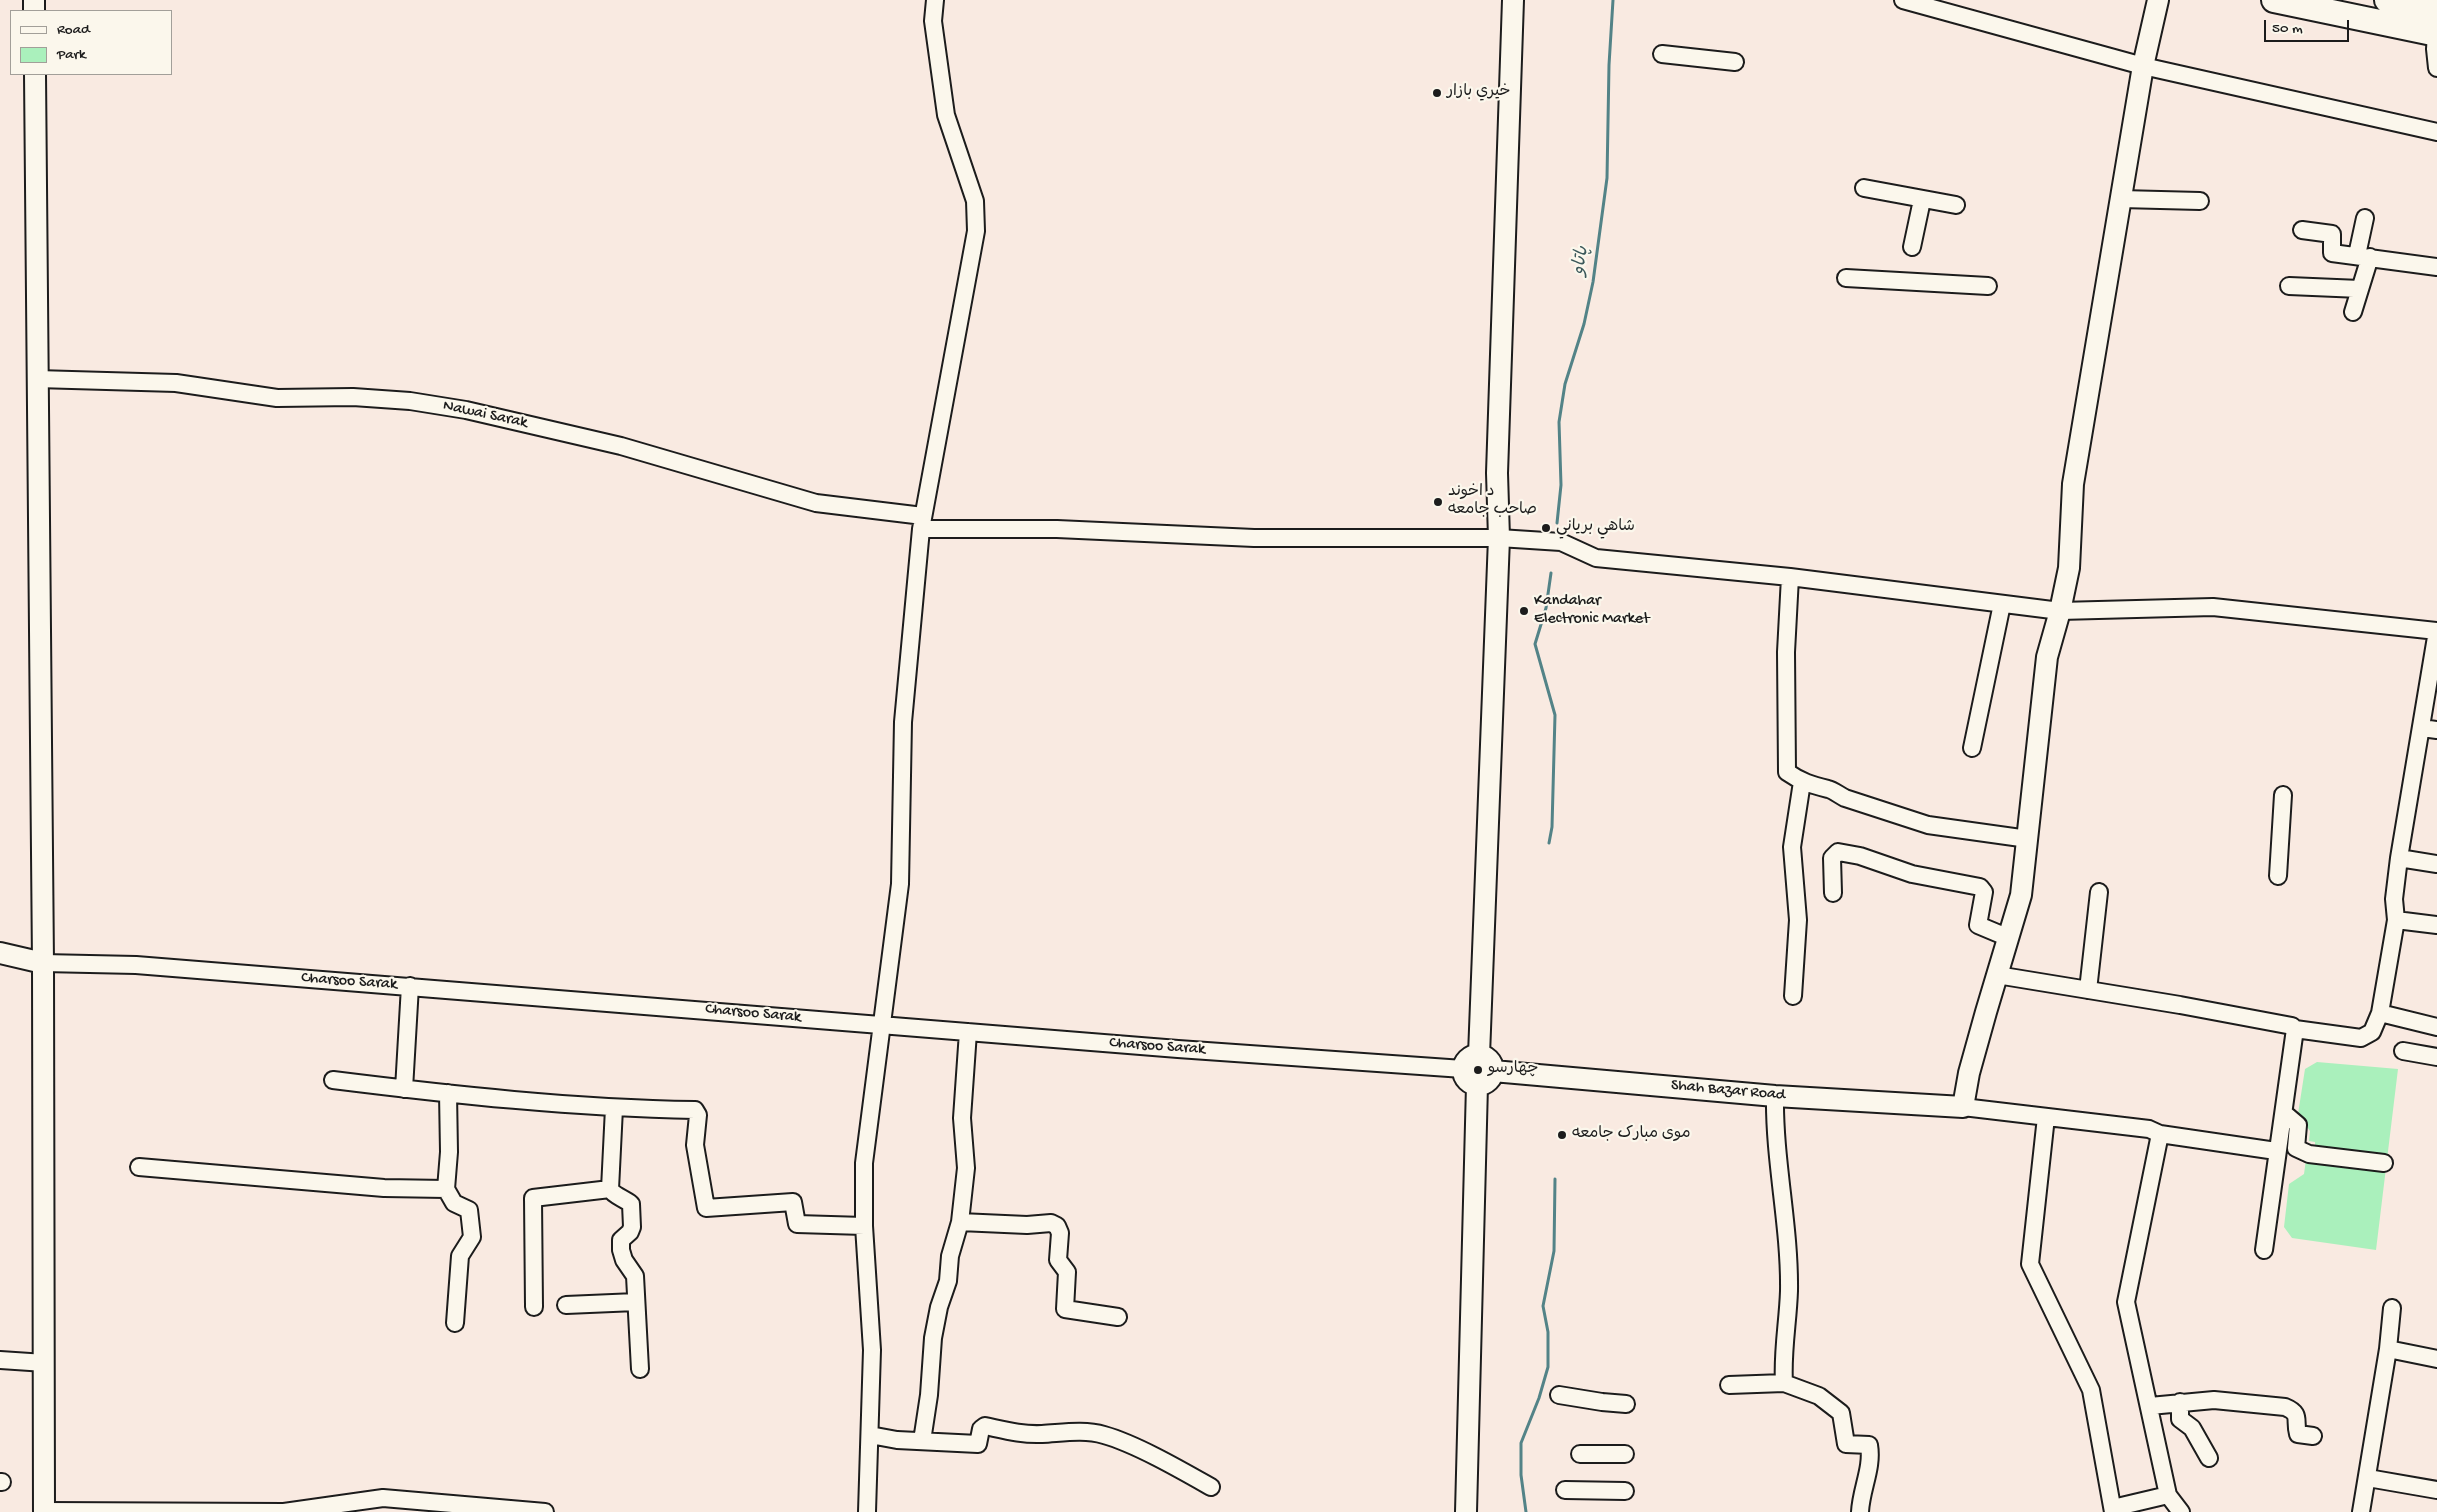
<!DOCTYPE html>
<html>
<head>
<meta charset="utf-8">
<style>
  body { margin:0 }
  #map { position:relative; width:2437px; height:1512px; overflow:hidden; background:#f9eae1; font-family:"Gochi Hand",sans-serif }
  canvas { display:block }
  .legend { position:absolute; left:10px; top:10px; width:162px; height:65px; box-sizing:border-box; background:#fbf7ec; border:1px solid #a29f99; margin:0; padding:6px 9px; list-style:none; font-size:15px; color:#1c1c1c }
  .legend li { display:flex; align-items:center; gap:10px; height:25px }
  .legend b { width:25px; border:1px solid #a29f99 }
  .scale { position:absolute; left:2264px; top:20px; width:85px; height:22px; box-sizing:border-box; border:2px solid #1c1c1c; border-top:0; padding-left:6px; font-size:15px; line-height:18px; white-space:nowrap; color:#1c1c1c; -webkit-text-stroke:4px #fbf7ec; paint-order:stroke }
</style>
</head>
<body>
<div id="map">
<canvas width="2437" height="1512"></canvas>
<ul class="legend">
<li><b style="height:6px;background:#fbf7ec"></b>Road</li>
<li><b style="height:14px;background:#aaf0bc"></b>Park</li>
</ul>
<div class="scale">50 m</div>
</div>
<script>
const ctx = document.querySelector('canvas').getContext('2d');
ctx.lineJoin = 'round';
function fillPath(path, color) {
  ctx.fillStyle = color;
  ctx.fill(path, 'evenodd');
}
function trace(path, color, width, dash) {
  ctx.strokeStyle = color;
  ctx.lineWidth = width;
  ctx.lineCap = dash ? 'butt' : 'round';
  ctx.setLineDash(dash || []);
  ctx.stroke(path);
}
function label(font, color, halo, rows, align = 'center') {
  ctx.font = font + ' "Gochi Hand","Playpen Sans Arabic",sans-serif';
  ctx.lineWidth = 4.5;
  ctx.setLineDash([]);
  ctx.textBaseline = 'middle';
  ctx.strokeStyle = halo;
  ctx.fillStyle = color;
  for (const [text, x, y, turn = 0] of rows) {
    ctx.save();
    ctx.translate(x, y);
    ctx.rotate((+turn || 0) * Math.PI / 180);
    ctx.textAlign = isNaN(turn) ? turn : align;
    if (halo) ctx.strokeText(text, 0, 0);
    ctx.fillText(text, 0, 0);
    ctx.restore();
  }
}
const green = new Path2D(`
  M 2317,1062 L 2398,1069 L 2376,1250 L 2292,1238 L 2284,1227 L 2289,1184 L 2304,1174 L 2307,1152 L 2315,1152 L 2315,1142 L 2309,1141 L 2310,1131 L 2298,1114 L 2305,1069 Z`);
const stream = new Path2D(`
  M 1557,523 L 1561,485 L 1559,422 L 1565,384 L 1584,324 L 1593,282 L 1607,178 L 1609,65 L 1613,0
  M 1549,843 L 1552,827 L 1555,715 L 1535,644 L 1546,608 L 1551,573
  M 1526,1512 L 1521,1475 L 1521,1443 L 1539,1398 L 1548,1367 L 1548,1332 L 1543,1306 L 1554,1251 L 1555,1179`);
const minor = new Path2D(`
  M 1903,0 L 2143,66 L 2437,132
  M 2436,34 L 2435,49 L 2437,68
  M 1662,54 L 1735,62
  M 1864,188 L 1956,205
  M 2121,199 L 2200,201
  M 2302,230 L 2332,234 L 2332,253 L 2437,267
  M 1912,247 L 1922,200
  M 2357,255 L 2365,218
  M 1846,278 L 1988,286
  M 2289,286 L 2360,289
  M 2353,312 L 2370,257
  M 37,379 L 176,383 L 277,398 L 353,397 L 410,401 L 466,410 L 621,446 L 816,503 L 923,516
  M 921,529 L 1057,529 L 1254,538 L 1499,538 L 1561,542 L 1596,558 L 1790,577 L 2060,611 L 2213,607 L 2437,631
  M 1790,577 L 1786,652 L 1787,772 C 1801,782 1812,785 1828,789 C 1833,790 1839,795 1845,798 L 1928,825 L 2028,839
  M 2422,728 L 2437,730
  M 1972,748 L 2002,604
  M 2399,858 L 2437,864
  M 2278,876 L 2283,795
  M 1833,893 L 1832,858 L 1838,852 L 1860,856 L 1912,874 L 1980,887 L 1984,892 L 1978,925 L 2009,938
  M 2396,920 L 2437,925
  M 43,963 L 136,965 L 1178,1049 L 1463,1069
  M 1997,975 L 2180,1005 L 2292,1026 L 2295,1029
  M 2088,990 L 2099,892
  M 1793,996 L 1798,920 L 1792,847 L 1802,782
  M 2380,1013 L 2437,1027
  M 2403,1051 L 2437,1057
  M 333,1080 C 453,1095 574,1108 695,1110 L 698,1115 L 695,1145 L 706,1208 L 793,1202 L 797,1224 L 864,1226
  M 404,1089 L 410,986
  M 448,1093 L 449,1152 L 446,1189 L 454,1203 L 469,1210 L 472,1237 L 460,1256 L 455,1323
  M 1775,1096 C 1774,1161 1790,1226 1789,1291 C 1788,1322 1782,1352 1784,1383 L 1819,1396 L 1841,1413 L 1846,1444 L 1869,1445 C 1873,1468 1861,1489 1860,1512
  M 1963,1107 L 2149,1129 L 2160,1134 L 2276,1151
  M 614,1108 L 610,1189 C 614,1196 624,1198 631,1204 L 632,1227 L 630,1232 L 621,1240 L 621,1250 L 624,1260 L 635,1276 L 640,1369
  M 2285,1114 L 2298,1125 L 2296,1148 L 2309,1154 L 2384,1163
  M 2046,1117 L 2030,1264 L 2091,1390 L 2113,1512
  M 2160,1134 L 2126,1302 L 2168,1495 L 2181,1512
  M 139,1167 L 384,1188 L 446,1189
  M 960,1222 L 1027,1225 L 1051,1223 L 1057,1226 L 1060,1233 L 1058,1260 L 1067,1272 L 1065,1309 L 1118,1317
  M 2264,1250 L 2295,1029 L 2361,1038 L 2372,1032 L 2380,1013 L 2396,920 L 2394,899 L 2399,858 L 2437,631
  M 566,1305 L 636,1302
  M 534,1307 L 533,1198 L 610,1189
  M 2392,1308 L 2388,1349 L 2437,1359
  M 0,1360 L 45,1363
  M 1729,1385 L 1784,1383
  M 1559,1395 L 1602,1402 L 1626,1404
  M 2180,1402 L 2180,1419 L 2192,1428 L 2209,1458
  M 2150,1406 L 2214,1400 L 2285,1407 C 2302,1414 2294,1420 2298,1434 L 2313,1436
  M 870,1435 L 897,1440 L 978,1444 L 981,1429 L 985,1426 C 1004,1430 1022,1435 1042,1434 C 1062,1433 1084,1429 1104,1435 C 1136,1444 1181,1470 1211,1487
  M 922,1441 L 929,1395 L 933,1338 L 939,1307 L 948,1281 L 950,1256 L 960,1222 L 966,1168 L 962,1118 L 968,1032
  M 1580,1454 L 1625,1454
  M 2368,1478 L 2437,1490
  M 0,1482 L 2,1482
  M 1565,1490 L 1625,1491
  M 2113,1508 L 2168,1495
  M 44,1511 L 284,1512 L 383,1498 L 545,1512
  M 867,1512 L 872,1350 L 864,1226 L 864,1163 L 900,884 L 903,722 L 921,529 L 976,231 L 975,201 L 946,115 L 933,21 L 935,0
  M 2361,1512 L 2388,1349`);
const major = new Path2D(`
  M 34,0 L 34,11
  M 0,953 L 43,963 L 35,74
  M 43,963 L 44,1512
  M 1479,1055 L 1499,538 L 1497,473 L 1513,0
  M1463 1070a15 15 0 1 1 30 0a15 15 0 1 1-30 0Z
  M 1493,1071 L 1775,1096 L 1963,1107 L 1969,1073 L 1986,1012 L 2021,895 L 2047,657 L 2060,611 L 2069,568 L 2073,484 L 2143,66 L 2158,0
  M 1466,1512 L 1477,1085`);
const highway = new Path2D(`
  M 2274,0 L 2437,34
  M 2387,0 L 2437,11`);
const markers = [
  [1437,93,5,"#1c1c1c"],
  [1438,502,5,"#1c1c1c"],
  [1546,528,5,"#1c1c1c"],
  [1524,611,5,"#1c1c1c"],
  [1478,1070,5,"#1c1c1c"],
  [1562,1135,5,"#1c1c1c"]
];
const poiNames = [
  ["خیري بازار",1447,93],
  ["د اخوند",1448,493],
  ["صاحب جامعه",1448,511],
  ["شاهي برياني",1556,528],
  ["Kandahar",1534,602],
  ["Electronic Market",1534,620],
  ["چهارسو",1488,1070],
  ["موی مبارک جامعه",1572,1135]
];
const streetNames = [
  ["Nawai Sarak",485,415,12],
  ["Charsoo Sarak",349,982,4],
  ["Charsoo Sarak",753,1014,5],
  ["Charsoo Sarak",1157,1047,4],
  ["Shah Bazar Road",1728,1091,5]
];
const waterNames = [
  ["پاتاو",1582,261,-81]
];
fillPath(green, '#aaf0bc');
trace(stream, '#538387', 3);
trace(minor, '#1c1c1c', 20);
trace(major, '#1c1c1c', 24);
trace(highway, '#1c1c1c', 28);
trace(minor, '#fbf7ec', 16);
trace(major, '#fbf7ec', 20);
trace(highway, '#fbf7ec', 24);
for (const [x, y, r, color] of markers) {
  const dot = new Path2D();
  dot.arc(x, y, r, 0, 2 * Math.PI);
  ctx.fillStyle = color;
  ctx.fill(dot);
  trace(dot, '#fbf7ec', 2);
}
label('16px', '#1c1c1c', '#fbf7ec', poiNames, 'left');
label('16px', '#1c1c1c', '#fbf7ec', streetNames);
label('italic 18px', '#3c585a', '#fbf7ec', waterNames);
</script>
</body>
</html>
